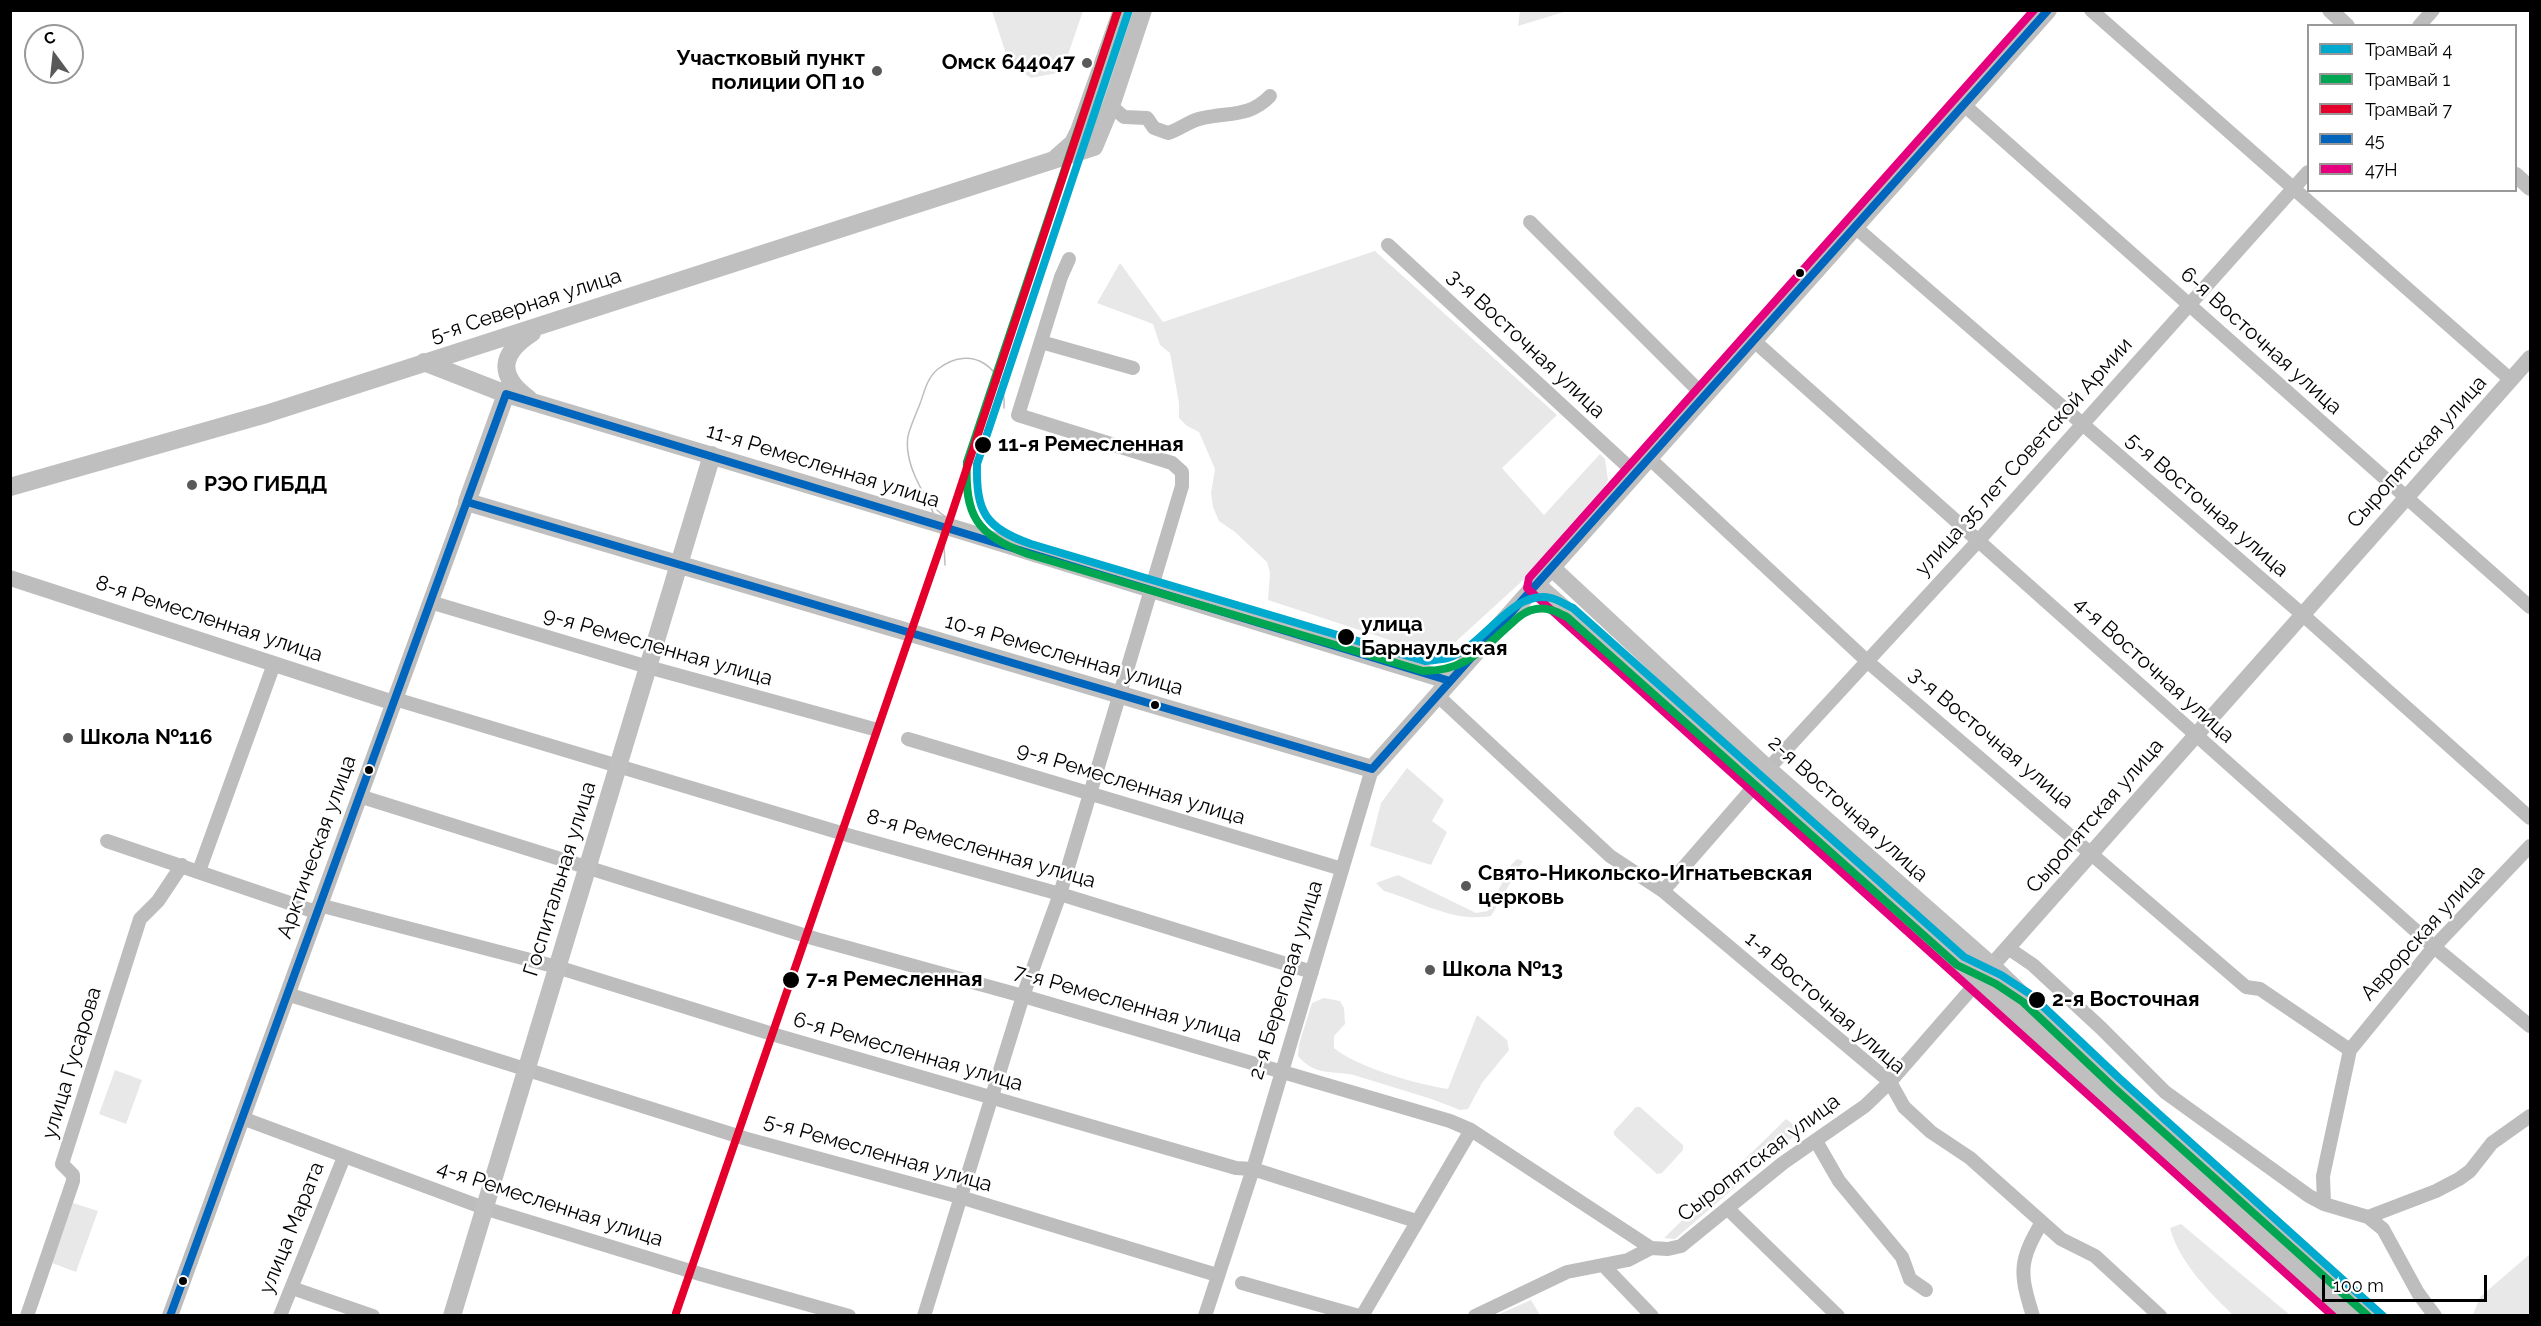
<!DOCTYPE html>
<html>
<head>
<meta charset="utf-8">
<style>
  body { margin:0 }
  #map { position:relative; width:2541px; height:1326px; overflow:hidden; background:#fff; font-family:Raleway,sans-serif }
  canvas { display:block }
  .frame { position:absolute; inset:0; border:12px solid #000; pointer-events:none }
  .legend { position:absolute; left:2307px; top:24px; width:210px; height:168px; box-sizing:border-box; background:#fff; border:2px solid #999; margin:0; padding:8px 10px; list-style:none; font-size:18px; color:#000 }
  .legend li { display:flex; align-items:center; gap:12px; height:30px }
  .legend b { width:30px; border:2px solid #999 }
  .north { position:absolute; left:24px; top:24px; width:60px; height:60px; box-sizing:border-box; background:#fff; border:2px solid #999; border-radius:50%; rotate:345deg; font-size:16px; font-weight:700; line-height:24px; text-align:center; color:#000 }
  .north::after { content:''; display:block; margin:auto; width:21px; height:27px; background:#595959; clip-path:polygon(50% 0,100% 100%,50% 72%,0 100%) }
  .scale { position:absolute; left:2322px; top:1275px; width:165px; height:27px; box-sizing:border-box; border:3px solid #000; border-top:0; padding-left:8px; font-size:18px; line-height:21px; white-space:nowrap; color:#000; -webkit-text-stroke:4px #fff; paint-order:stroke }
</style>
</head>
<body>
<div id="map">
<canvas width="2541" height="1326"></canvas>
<div class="frame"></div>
<ul class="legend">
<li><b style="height:8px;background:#00a9ce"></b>Трамвай 4</li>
<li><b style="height:8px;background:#00a651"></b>Трамвай 1</li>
<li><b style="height:8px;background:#e4002b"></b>Трамвай 7</li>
<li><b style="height:8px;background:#0065bd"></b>45</li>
<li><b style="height:8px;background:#e5007d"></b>47Н</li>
</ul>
<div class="north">С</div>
<div class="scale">100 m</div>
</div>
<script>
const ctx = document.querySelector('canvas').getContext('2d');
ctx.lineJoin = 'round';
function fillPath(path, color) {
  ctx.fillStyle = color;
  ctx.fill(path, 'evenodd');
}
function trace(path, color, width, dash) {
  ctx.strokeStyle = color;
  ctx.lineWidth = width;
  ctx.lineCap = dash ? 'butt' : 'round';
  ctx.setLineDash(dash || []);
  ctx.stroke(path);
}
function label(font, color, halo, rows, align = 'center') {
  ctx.font = font + ' Raleway,sans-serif';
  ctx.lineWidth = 5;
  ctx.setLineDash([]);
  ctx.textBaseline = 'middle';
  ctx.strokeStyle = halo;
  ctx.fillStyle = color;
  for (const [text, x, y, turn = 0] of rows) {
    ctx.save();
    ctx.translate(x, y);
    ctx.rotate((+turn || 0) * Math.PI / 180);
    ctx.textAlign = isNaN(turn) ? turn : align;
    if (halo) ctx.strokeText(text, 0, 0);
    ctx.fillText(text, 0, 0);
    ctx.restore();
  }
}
const green = new Path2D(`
  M 992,11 L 1083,11 L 1062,72 L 1031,78 L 1009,63 Z
  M 1127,11 L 1136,11 L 1102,109 L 1097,107 Z
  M 1520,11 L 1520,10 L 1567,11 L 1518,26 Z
  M 1375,251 L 1557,415 L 1502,468 L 1544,515 L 1600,454 L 1605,459 L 1608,480 L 1597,502 L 1575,528 L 1520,583 L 1451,646 L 1434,650 L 1408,646 L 1268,600 L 1270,573 L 1267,562 L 1235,532 L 1219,521 L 1213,507 L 1211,493 L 1215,469 L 1199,432 L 1187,426 L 1179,418 L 1179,403 L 1170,353 L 1160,345 L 1153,324 L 1097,303 L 1120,263 L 1163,322 Z
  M 1407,768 L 1444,800 L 1432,821 L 1447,832 L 1431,865 L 1370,846 L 1381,803 Z
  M 1517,859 L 1523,861 L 1491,916 C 1454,923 1419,901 1384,891 L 1376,883 L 1398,875 L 1476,913 L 1488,911 L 1511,865 Z
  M 1324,998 L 1340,1001 L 1344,1008 L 1345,1024 L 1334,1036 L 1334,1048 C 1356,1067 1419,1085 1448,1089 L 1477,1015 L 1507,1040 L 1509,1050 L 1482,1083 L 1468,1109 L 1460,1110 C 1427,1096 1391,1087 1357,1076 C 1333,1069 1317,1078 1298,1056 L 1299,1044 L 1312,1003 Z
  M 115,1070 L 142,1080 L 126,1124 L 99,1114 Z
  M 1636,1107 L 1640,1107 L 1683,1145 L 1683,1150 L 1662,1173 L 1657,1174 L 1614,1135 L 1614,1131 Z
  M 1786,1119 L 1801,1130 L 1675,1239 L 1664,1238 Z
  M 73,1203 L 98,1211 L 76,1272 L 52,1263 Z
  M 2181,1224 L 2290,1315 L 2233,1315 C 2209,1292 2179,1262 2170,1228 Z
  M 2530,1254 L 2530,1315 L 2473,1315 L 2480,1297 Z
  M 1531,1300 L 1540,1315 L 1497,1315 Z`);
const minor = new Path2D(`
  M 2091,10 L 2511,380
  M 2419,26 L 2433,10
  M 1964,105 L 2530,607
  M 1111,106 L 1124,117 L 1147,118 L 1154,128 L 1168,133 C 1181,129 1190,120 1203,118 C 1230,112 1250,117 1270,96
  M 1530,222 L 1704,396
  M 1855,227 L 2303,615 L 2530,818
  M 1388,245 L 1635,473
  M 1753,340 L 2434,947 L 2530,1026
  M 1041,342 L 1133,368
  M 1649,458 L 1868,662 L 2246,987 L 2260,989 L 2350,1050
  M 430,602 L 648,667 L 874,729
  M 1437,695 L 1610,856 L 1663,891 L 1890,1082 L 1904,1107 L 1931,1132 L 1970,1158 L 2061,1239 L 2095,1256 L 2160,1316
  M 395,699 L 851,836 L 1060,894 L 1312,972
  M 908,739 L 1342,869
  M 1768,769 L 1979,540 L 2308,172
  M 359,796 L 816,939 L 1023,996 L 1450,1121 L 1471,1130 L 1651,1248 L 1668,1249 L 1681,1246 L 1783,1163 L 1865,1106 L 1890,1082 L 1980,979
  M 107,841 L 316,912
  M 199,871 L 274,664
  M 1663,891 L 1758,782
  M 319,905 L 557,967 L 782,1037 L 1236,1168 L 1253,1169 L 1416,1221
  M 2008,948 L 2033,965 L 2101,1028 L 2165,1092 L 2309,1196 L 2324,1204 L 2368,1217 L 2383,1229 L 2418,1293 L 2435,1316
  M 287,994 L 747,1139 L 960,1197 L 1217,1275
  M 242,1118 L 484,1208 L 700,1274 L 849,1316
  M 1816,1141 L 1839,1181 L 1902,1257 L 1910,1279 L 1926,1290
  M 2324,1204 L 2323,1176 L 2350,1050 L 2434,947 L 2530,846
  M 1728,1209 L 1838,1316
  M 2368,1217 L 2436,1191 L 2459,1179 L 2470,1171 L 2492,1143 L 2530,1116
  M 1603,1265 L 1652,1316
  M 1242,1283 L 1359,1316
  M 292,1288 L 373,1316
  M 27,1316 L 73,1181 L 73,1175 L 62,1164 L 140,919 L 158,901 L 182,865
  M 280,1316 L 344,1157
  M 924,1316 L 1023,996 L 1060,894 L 1182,486 L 1182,472 L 1172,463 L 1018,415 L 1061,277 L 1069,259
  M 1205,1316 L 1253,1169 L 1372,769
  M 1362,1316 L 1471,1130
  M 1475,1316 L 1567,1272 L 1628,1260 L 1651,1248
  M 2033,1316 C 2019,1272 2019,1261 2042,1222`);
const tertiary = new Path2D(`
  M 2330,10 L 2347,26
  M 2516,175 L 2530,188
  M 10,578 L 394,703
  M 1980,979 L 2530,358
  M 170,1316 L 467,502`);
const secondary = new Path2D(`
  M 1056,158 L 1073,143 L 1079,131 L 1122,10
  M 424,362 L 506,394 L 966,532 L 1450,681
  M 506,394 L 467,502 L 1372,769 L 2048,10
  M 529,399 C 496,375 501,353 532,333
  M 10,487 L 266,414 L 1094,147 L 1111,106 L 1143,10
  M 1552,568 L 1768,769 L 1992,966 L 2114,1084 L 2370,1316
  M 1537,585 C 1811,825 2078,1072 2349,1316
  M 452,1316 L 712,455`);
const tram = new Path2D(`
  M 1004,408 C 1007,368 971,343 938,369 C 928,377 925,389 921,401 C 917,412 911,424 908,436 C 904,460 921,495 938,511 C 952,525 991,531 1011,538
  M 931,507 L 944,544 L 945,565`);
const bus1 = new Path2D(`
  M 467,502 L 1372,769 L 2048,10
  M 170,1316 L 506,394 L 1450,681`);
const bus2 = new Path2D(`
  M 2034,10 L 1529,578 L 1527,588 L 2333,1316`);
const tram1 = new Path2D(`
  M 1129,10 L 977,464 C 976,512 985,528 1031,544 L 1425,661 C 1432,660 1441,660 1448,658 C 1484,647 1512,588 1551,598 C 1559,600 1566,605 1573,608 L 1964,957 L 2001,975 L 2030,994 L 2120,1079 L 2383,1316`);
const tram2 = new Path2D(`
  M 1118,10 L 967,462 C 964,515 977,536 1028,554 L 1423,671 C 1466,671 1482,649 1512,623 C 1518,617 1527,610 1536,609 C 1548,607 1557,612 1567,617 L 1957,965 L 1996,984 L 2023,1002 L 2113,1087 L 2368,1316`);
const tram3 = new Path2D(`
  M 676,1313 L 950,519 L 1118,10`);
const markers = [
  [1087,63,6,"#595959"],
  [877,71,6,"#595959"],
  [1800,273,5,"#000"],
  [983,445,9,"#000"],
  [192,485,6,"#595959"],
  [1346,637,9,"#000"],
  [1155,705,5,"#000"],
  [68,738,6,"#595959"],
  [369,770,5,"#000"],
  [1466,886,6,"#595959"],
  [1430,970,6,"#595959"],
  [791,980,9,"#000"],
  [2037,1000,9,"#000"],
  [183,1281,5,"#000"]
];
const poiNames = [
  ["Участковый пункт",865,59,"right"],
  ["полиции ОП 10",865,83,"right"],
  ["Омск 644047",1075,63,"right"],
  ["РЭО ГИБДД",204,485],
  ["Школа №116",80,738],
  ["Свято-Никольско-Игнатьевская",1478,874],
  ["церковь",1478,898],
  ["Школа №13",1442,970]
];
const streetNames = [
  ["5-я Северная улица",526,306,-18],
  ["6-я Восточная улица",2261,341,42],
  ["3-я Восточная улица",1526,344,43],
  ["Сыропятская улица",2417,452,-48],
  ["улица 35 лет Советской Армии",2024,457,-48],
  ["11-я Ремесленная улица",823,466,17],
  ["5-я Восточная улица",2207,505,41],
  ["8-я Ремесленная улица",209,619,18],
  ["9-я Ремесленная улица",658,647,16],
  ["10-я Ремесленная улица",1064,655,16],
  ["4-я Восточная улица",2154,670,42],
  ["3-я Восточная улица",1991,738,40],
  ["9-я Ремесленная улица",1131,784,17],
  ["2-я Восточная улица",1848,809,42],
  ["Сыропятская улица",2095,816,-49],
  ["Арктическая улица",317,847,-70],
  ["8-я Ремесленная улица",981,849,16],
  ["Госпитальная улица",560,879,-73],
  ["Аврорская улица",2423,933,-48],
  ["2-я Береговая улица",1286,980,-73],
  ["1-я Восточная улица",1825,1003,41],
  ["7-я Ремесленная улица",1128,1004,16],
  ["6-я Ремесленная улица",908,1052,16],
  ["улица Гусарова",72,1063,-73],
  ["5-я Ремесленная улица",878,1153,16],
  ["Сыропятская улица",1759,1158,-37],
  ["4-я Ремесленная улица",550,1204,18],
  ["улица Марата",292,1228,-68]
];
const stopNames = [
  ["11-я Ремесленная",998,445],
  ["улица",1361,625],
  ["Барнаульская",1361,649],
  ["7-я Ремесленная",806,980],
  ["2-я Восточная",2052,1000]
];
fillPath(green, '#e8e8e8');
trace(minor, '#bdbdbd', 14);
trace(tertiary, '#bdbdbd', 16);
trace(secondary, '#bfbfbf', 18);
trace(tram, '#bdbdbd', 1.5);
trace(bus1, '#0065bd', 8);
trace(bus2, '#e5007d', 8);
trace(tram1, '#00a9ce', 8);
trace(tram2, '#00a651', 8);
trace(tram3, '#e4002b', 8);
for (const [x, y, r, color] of markers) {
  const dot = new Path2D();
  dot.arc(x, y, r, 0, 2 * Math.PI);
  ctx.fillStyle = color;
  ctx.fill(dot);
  trace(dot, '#fff', 2);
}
label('bold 21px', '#000', '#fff', poiNames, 'left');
label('21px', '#000', '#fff', streetNames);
label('bold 21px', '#000', '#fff', stopNames, 'left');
</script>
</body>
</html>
